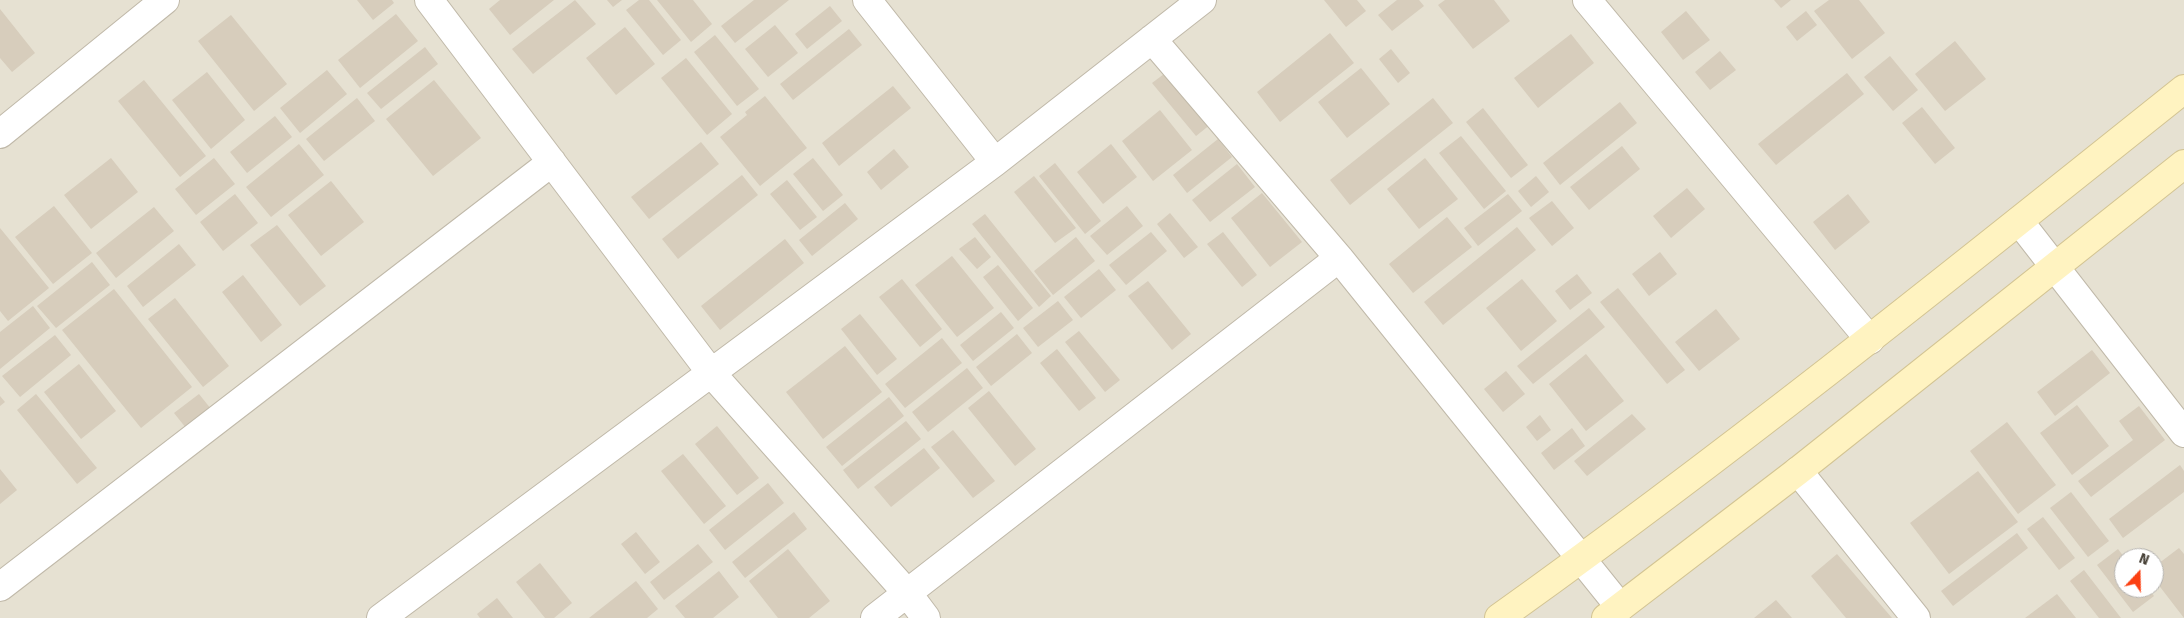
<!DOCTYPE html>
<html>
<head>
<meta charset="utf-8">
<style>
  body { margin:0 }
  #map { position:relative; width:2184px; height:618px; overflow:hidden; background:#f2eee4; font-family:"Fira Sans",sans-serif }
  canvas { display:block }
  .north { position:absolute; left:2114px; top:548px; width:50px; height:50px; box-sizing:border-box; background:#fff; border:1px solid #b4b2ae; border-radius:50%; rotate:21deg; font-size:14px; font-weight:700; line-height:20px; text-align:center; color:#443e34 }
  .north::after { content:''; display:block; margin:auto; width:18px; height:22px; background:#fb4012; clip-path:polygon(50% 0,100% 100%,50% 72%,0 100%) }
</style>
</head>
<body>
<div id="map">
<canvas width="2184" height="618"></canvas>
<div class="north">N</div>
</div>
<script>
const ctx = document.querySelector('canvas').getContext('2d');
ctx.lineJoin = 'round';
function fillPath(path, color) {
  ctx.fillStyle = color;
  ctx.fill(path, 'evenodd');
}
function trace(path, color, width, dash) {
  ctx.strokeStyle = color;
  ctx.lineWidth = width;
  ctx.lineCap = dash ? 'butt' : 'round';
  ctx.setLineDash(dash || []);
  ctx.stroke(path);
}
const residential = new Path2D(`
  M 0,0 L 2184,0 L 2184,618 L 0,618 ZM 2124,558 L 2154,558 L 2154,588 L 2124,588 Z`);
const building = new Path2D(`
  M 357,0 L 392,0 L 394,3 L 373,20 Z
  M 500,0 L 554,0 L 510,35 L 489,9 Z
  M 575,0 L 596,24 L 533,74 L 512,49 Z
  M 607,0 L 622,0 L 613,7 Z
  M 639,0 L 649,0 L 681,40 L 663,55 L 626,10 Z
  M 657,0 L 693,0 L 712,24 L 691,42 Z
  M 754,0 L 789,0 L 735,43 L 721,26 Z
  M 1324,0 L 1357,0 L 1366,11 L 1346,27 Z
  M 1397,0 L 1419,0 L 1424,6 L 1392,31 L 1378,15 Z
  M 1445,0 L 1494,0 L 1510,21 L 1473,49 L 1438,5 Z
  M 1774,0 L 1791,0 L 1781,8 Z
  M 1829,0 L 1859,0 L 1885,33 L 1852,59 L 1814,11 Z
  M 830,6 L 842,21 L 807,49 L 795,34 Z
  M 0,9 L 35,53 L 12,72 L 0,58 Z
  M 1686,11 L 1710,40 L 1683,60 L 1661,32 Z
  M 1806,11 L 1817,25 L 1797,41 L 1786,27 Z
  M 396,14 L 418,41 L 360,88 L 338,60 Z
  M 231,15 L 287,84 L 254,111 L 198,41 Z
  M 775,25 L 798,53 L 768,77 L 745,49 Z
  M 625,27 L 655,64 L 616,95 L 586,58 Z
  M 849,29 L 862,45 L 793,100 L 780,84 Z
  M 1330,33 L 1354,63 L 1280,122 L 1257,92 Z
  M 1571,34 L 1594,63 L 1538,108 L 1514,78 Z
  M 715,35 L 759,89 L 737,106 L 694,52 Z
  M 1955,41 L 1986,79 L 1945,111 L 1915,74 Z
  M 425,47 L 438,64 L 381,109 L 367,93 Z
  M 1391,49 L 1410,73 L 1398,83 L 1379,59 Z
  M 1720,51 L 1736,70 L 1710,90 L 1695,72 Z
  M 1890,56 L 1918,90 L 1893,111 L 1864,77 Z
  M 686,58 L 732,114 L 707,135 L 661,78 Z
  M 1361,68 L 1390,104 L 1347,138 L 1318,102 Z
  M 327,70 L 347,94 L 300,133 L 280,108 Z
  M 1168,71 L 1211,124 L 1196,136 L 1152,83 Z
  M 207,72 L 245,120 L 211,149 L 172,100 Z
  M 1847,73 L 1864,94 L 1776,165 L 1758,144 Z
  M 144,80 L 206,156 L 180,177 L 118,101 Z
  M 434,80 L 481,138 L 433,176 L 386,119 Z
  M 893,86 L 911,108 L 839,166 L 822,143 Z
  M 765,96 L 807,148 L 760,186 L 720,137 L 747,115 L 745,112 Z
  M 357,98 L 375,121 L 324,161 L 306,139 Z
  M 1433,98 L 1453,123 L 1350,205 L 1330,180 Z
  M 1620,102 L 1637,123 L 1560,185 L 1543,163 Z
  M 1922,107 L 1955,148 L 1935,164 L 1902,123 Z
  M 1483,108 L 1528,165 L 1511,178 L 1466,122 Z
  M 1160,110 L 1192,150 L 1153,181 L 1122,141 Z
  M 275,116 L 292,137 L 247,173 L 230,152 Z
  M 1461,136 L 1506,191 L 1484,209 L 1439,153 Z
  M 1218,139 L 1232,157 L 1187,193 L 1173,175 Z
  M 701,142 L 719,164 L 649,219 L 631,197 Z
  M 299,144 L 324,175 L 271,217 L 246,187 Z
  M 1111,144 L 1137,177 L 1103,204 L 1077,172 Z
  M 1622,146 L 1640,169 L 1589,210 L 1570,187 Z
  M 894,149 L 909,167 L 881,190 L 867,172 Z
  M 111,158 L 138,192 L 91,229 L 64,195 Z
  M 214,158 L 235,184 L 196,215 L 175,189 Z
  M 813,158 L 843,195 L 823,211 L 793,174 Z
  M 1425,158 L 1458,199 L 1419,229 L 1387,189 Z
  M 1055,163 L 1101,221 L 1085,234 L 1039,176 Z
  M 1237,164 L 1255,187 L 1210,222 L 1192,200 Z
  M 742,175 L 758,195 L 678,259 L 662,239 Z
  M 1034,176 L 1076,228 L 1055,243 L 1014,192 Z
  M 1536,176 L 1549,192 L 1531,207 L 1518,191 Z
  M 787,180 L 817,217 L 800,230 L 770,194 Z
  M 331,181 L 364,222 L 321,256 L 288,215 Z
  M 1687,188 L 1705,209 L 1671,238 L 1653,216 Z
  M 1262,193 L 1302,242 L 1270,267 L 1231,218 Z
  M 235,194 L 258,223 L 223,251 L 200,222 Z
  M 1508,194 L 1522,211 L 1478,246 L 1464,228 Z
  M 1848,194 L 1870,222 L 1835,250 L 1813,222 Z
  M 1552,201 L 1574,228 L 1552,246 L 1529,218 Z
  M 845,203 L 858,219 L 812,256 L 799,240 Z
  M 54,206 L 92,253 L 53,284 L 15,237 Z
  M 1127,206 L 1143,226 L 1107,255 L 1090,236 Z
  M 154,207 L 174,231 L 116,278 L 96,253 Z
  M 1170,213 L 1198,247 L 1184,258 L 1157,224 Z
  M 985,214 L 1051,296 L 1039,307 L 972,224 Z
  M 1447,217 L 1472,247 L 1413,293 L 1389,264 Z
  M 277,225 L 326,286 L 300,306 L 250,245 Z
  M 1517,227 L 1536,250 L 1443,325 L 1424,302 Z
  M 0,228 L 49,288 L 8,321 L 0,311 Z
  M 1151,232 L 1167,251 L 1126,285 L 1109,265 Z
  M 1223,232 L 1257,275 L 1242,287 L 1207,244 Z
  M 975,237 L 991,257 L 977,269 L 959,249 Z
  M 1076,237 L 1095,261 L 1053,295 L 1034,271 Z
  M 785,239 L 804,263 L 720,330 L 701,306 Z
  M 179,244 L 196,265 L 143,307 L 127,286 Z
  M 1660,252 L 1677,274 L 1649,296 L 1632,274 Z
  M 952,256 L 994,308 L 957,337 L 915,285 Z
  M 92,262 L 110,285 L 56,328 L 37,306 Z
  M 998,265 L 1033,308 L 1018,321 L 983,277 Z
  M 1099,269 L 1116,290 L 1081,318 L 1064,297 Z
  M 1577,274 L 1592,293 L 1570,310 L 1555,291 Z
  M 243,275 L 282,325 L 261,342 L 222,292 Z
  M 902,279 L 942,329 L 920,347 L 879,297 Z
  M 1522,279 L 1557,321 L 1521,351 L 1486,308 Z
  M 1148,281 L 1191,334 L 1172,350 L 1128,296 Z
  M 1618,288 L 1685,370 L 1667,384 L 1600,302 Z
  M 114,289 L 192,387 L 141,428 L 62,330 Z
  M 175,298 L 229,366 L 203,387 L 148,319 Z
  M 1058,301 L 1073,320 L 1038,347 L 1023,328 Z
  M 33,306 L 50,328 L 0,369 L 0,332 Z
  M 1589,308 L 1605,327 L 1533,384 L 1517,366 Z
  M 1716,309 L 1740,339 L 1699,371 L 1675,342 Z
  M 1001,312 L 1014,328 L 973,361 L 960,345 Z
  M 860,314 L 897,359 L 877,375 L 841,329 Z
  M 1079,331 L 1120,380 L 1105,392 L 1065,342 Z
  M 1017,334 L 1032,353 L 991,386 L 976,367 Z
  M 55,335 L 71,355 L 20,397 L 2,376 Z
  M 942,338 L 962,363 L 905,408 L 885,384 Z
  M 845,346 L 882,392 L 823,439 L 786,392 Z
  M 1057,349 L 1096,398 L 1079,411 L 1040,363 Z
  M 2092,350 L 2110,373 L 2055,416 L 2037,392 Z
  M 1586,354 L 1624,401 L 1586,431 L 1549,384 Z
  M 79,364 L 116,411 L 81,439 L 44,392 Z
  M 967,368 L 983,388 L 928,432 L 912,412 Z
  M 1506,371 L 1525,394 L 1503,412 L 1484,389 Z
  M 989,391 L 1036,449 L 1015,466 L 968,408 Z
  M 36,394 L 97,468 L 77,484 L 17,410 Z
  M 199,394 L 215,414 L 190,433 L 174,413 Z
  M 0,396 L 5,402 L 0,406 Z
  M 889,397 L 904,416 L 842,466 L 826,447 Z
  M 2077,405 L 2109,446 L 2072,475 L 2040,433 Z
  M 2139,406 L 2165,440 L 2091,497 L 2078,481 L 2133,440 L 2119,421 Z
  M 1632,414 L 1646,429 L 1587,476 L 1574,461 Z
  M 1540,415 L 1551,430 L 1537,441 L 1526,427 Z
  M 906,421 L 921,439 L 858,489 L 843,470 Z
  M 2007,422 L 2056,485 L 2018,514 L 1970,451 Z
  M 717,426 L 759,478 L 737,495 L 695,444 Z
  M 1572,428 L 1585,446 L 1554,470 L 1541,453 Z
  M 953,430 L 995,481 L 973,498 L 931,447 Z
  M 924,448 L 940,468 L 891,507 L 874,487 Z
  M 683,454 L 726,506 L 704,524 L 661,471 Z
  M 2180,465 L 2184,471 L 2184,492 L 2123,538 L 2109,519 Z
  M 0,469 L 17,490 L 0,504 Z
  M 1978,471 L 2018,522 L 1949,574 L 1910,523 Z
  M 768,483 L 784,503 L 725,550 L 709,530 Z
  M 2071,492 L 2109,541 L 2088,557 L 2050,508 Z
  M 794,512 L 807,529 L 745,578 L 732,562 Z
  M 2043,517 L 2075,558 L 2059,570 L 2027,529 Z
  M 636,532 L 660,562 L 645,574 L 621,544 Z
  M 2017,533 L 2028,548 L 1953,606 L 1941,591 Z
  M 698,544 L 713,562 L 664,600 L 650,582 Z
  M 2179,548 L 2184,554 L 2184,618 L 2154,579 L 2154,567 Z
  M 788,549 L 830,601 L 809,618 L 778,618 L 749,581 Z
  M 2118,549 L 2124,557 L 2124,588 L 2148,588 L 2154,596 L 2133,612 L 2097,565 Z
  M 1837,554 L 1892,618 L 1846,618 L 1811,576 Z
  M 540,563 L 572,603 L 554,618 L 545,618 L 516,582 Z
  M 2084,570 L 2121,618 L 2099,618 L 2070,581 Z
  M 719,571 L 739,597 L 713,618 L 685,618 L 675,606 Z
  M 636,581 L 658,609 L 647,618 L 589,618 Z
  M 2057,594 L 2076,618 L 2025,618 Z
  M 497,598 L 513,618 L 480,618 L 477,614 Z
  M 1776,600 L 1792,618 L 1754,618 Z`);
const minor = new Path2D(`
  M 429,0 L 712,374 L 908,594 L 926,618
  M 867,0 L 995,162
  M 1587,0 L 1870,340
  M 1152,39 L 1339,258 L 1620,607
  M 2019,221 L 2184,433
  M 1798,471 L 1916,618
  M 0,587 L 552,162
  M 381,618 L 995,162 L 1202,0
  M 875,618 L 1339,258`);
const tertiary = new Path2D(`
  M 0,134 L 165,0`);
const secondary = new Path2D(`
  M 1499,618 C 1734,450 1959,269 2184,89
  M 1606,618 L 1798,471 L 2184,164`);
fillPath(residential, '#e6e1d2');
fillPath(building, '#d7cdbc');
trace(minor, '#c0b9a9', 30);
trace(tertiary, '#c0b9a9', 30);
trace(secondary, '#d3c493', 30);
trace(minor, '#fff', 28);
trace(tertiary, '#fff', 28);
trace(secondary, '#fff3c1', 28);
</script>
</body>
</html>
